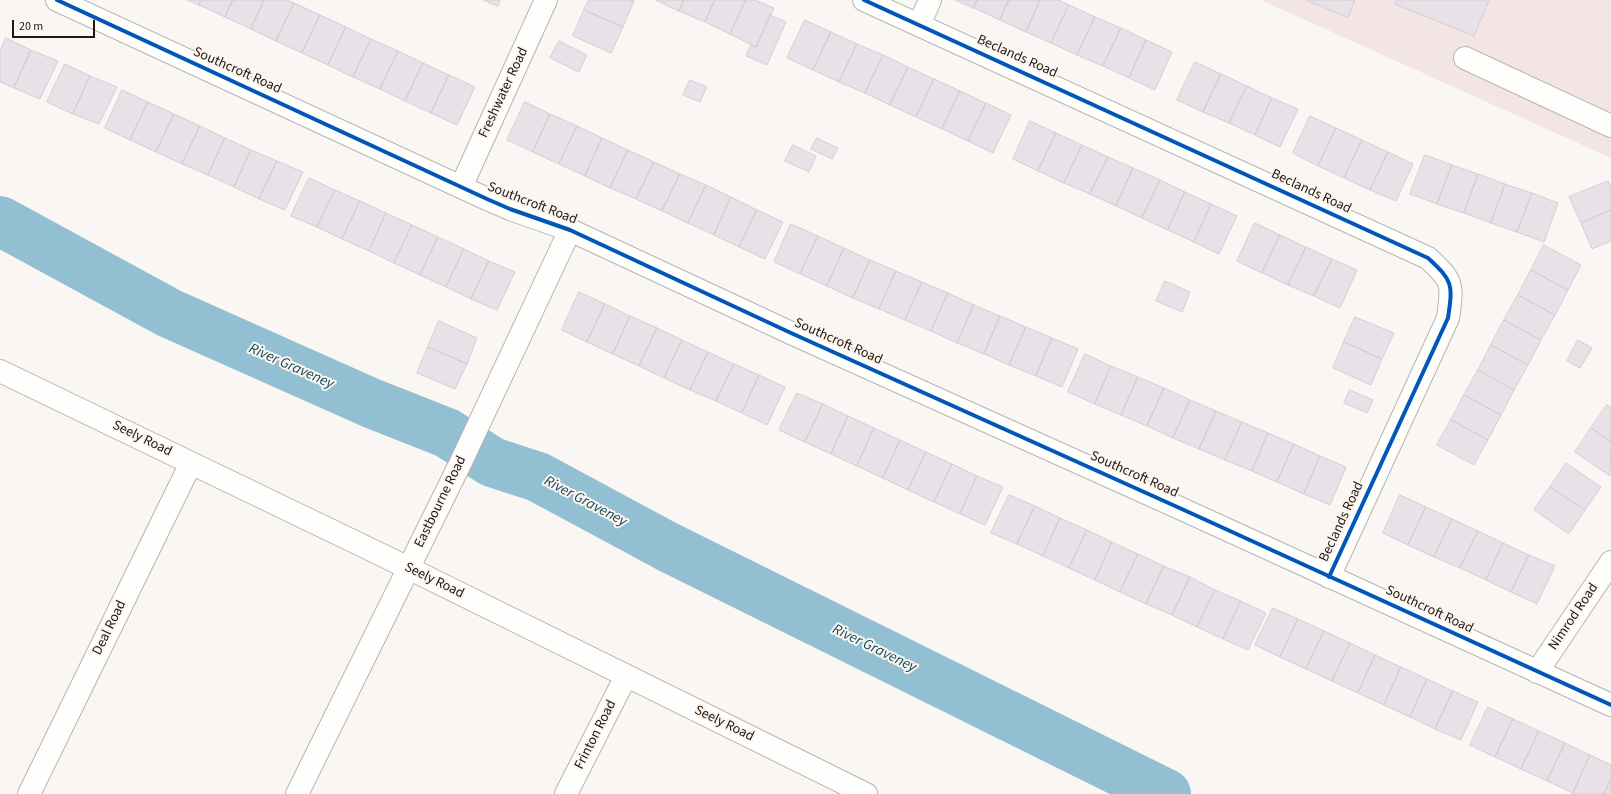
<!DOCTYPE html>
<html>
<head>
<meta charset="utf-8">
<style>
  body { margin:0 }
  #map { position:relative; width:1611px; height:794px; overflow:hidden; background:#f9f6f4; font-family:"Source Sans 3",sans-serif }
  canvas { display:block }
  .scale { position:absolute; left:12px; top:20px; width:83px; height:18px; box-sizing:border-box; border:2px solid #21170e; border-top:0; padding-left:5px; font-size:12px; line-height:14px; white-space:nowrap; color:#21170e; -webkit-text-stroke:3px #fcf6f1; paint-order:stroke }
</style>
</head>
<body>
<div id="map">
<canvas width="1611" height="794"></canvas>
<div class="scale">20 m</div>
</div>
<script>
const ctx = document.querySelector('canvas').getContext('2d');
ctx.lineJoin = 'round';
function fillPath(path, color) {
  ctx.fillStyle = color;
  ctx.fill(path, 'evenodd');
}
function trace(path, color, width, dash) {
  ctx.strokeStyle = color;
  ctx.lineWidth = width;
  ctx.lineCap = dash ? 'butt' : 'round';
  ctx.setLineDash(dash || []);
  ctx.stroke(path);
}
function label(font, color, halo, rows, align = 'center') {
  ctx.font = font + ' "Source Sans 3",sans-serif';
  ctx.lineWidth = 4;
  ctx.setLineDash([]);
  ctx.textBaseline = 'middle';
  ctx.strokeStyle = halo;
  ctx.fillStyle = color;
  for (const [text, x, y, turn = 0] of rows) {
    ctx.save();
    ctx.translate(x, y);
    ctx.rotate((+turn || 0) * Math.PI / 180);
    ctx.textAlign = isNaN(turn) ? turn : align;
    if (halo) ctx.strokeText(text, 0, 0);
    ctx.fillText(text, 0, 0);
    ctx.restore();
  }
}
const education = new Path2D(`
  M 1261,0 L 1611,0 L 1611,158 Z`);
const river = new Path2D(`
  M 0,221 L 169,313 L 371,403 L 447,433 L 492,462 L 538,477 L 668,547 L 1166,794`);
const building = new Path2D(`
  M 188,0 L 201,0 L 199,5 Z
  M 201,0 L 233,0 L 225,17 L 199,5 Z
  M 233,0 L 264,0 L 251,29 L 225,17 Z
  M 264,0 L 287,0 L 294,3 L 276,41 L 251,29 Z
  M 484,0 L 500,0 L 498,6 Z
  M 589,0 L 630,0 L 634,1 L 623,27 L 584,10 Z
  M 656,0 L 684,0 L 679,11 Z
  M 684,0 L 715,0 L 705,22 L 679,11 Z
  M 715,0 L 746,0 L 730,34 L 705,22 Z
  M 746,0 L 755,0 L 774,8 L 756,47 L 730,34 Z
  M 956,0 L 977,0 L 974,8 Z
  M 977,0 L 1009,0 L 1000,20 L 974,8 Z
  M 1009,0 L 1040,0 L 1026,32 L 1000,20 Z
  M 1040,0 L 1058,0 L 1069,5 L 1051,43 L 1026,32 Z
  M 1306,0 L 1355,0 L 1348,17 Z
  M 1397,0 L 1489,0 L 1474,36 L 1395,4 Z
  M 294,3 L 320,15 L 302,53 L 276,41 Z
  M 1069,5 L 1095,17 L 1077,55 L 1051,43 Z
  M 584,10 L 623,27 L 611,53 L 573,36 Z
  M 320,15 L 346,27 L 328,65 L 302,53 Z
  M 770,15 L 786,22 L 767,65 L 746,56 L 751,45 L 756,47 Z
  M 1095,17 L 1121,28 L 1103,66 L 1077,55 Z
  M 805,20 L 831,32 L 813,70 L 787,58 Z
  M 346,27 L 371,39 L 353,77 L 328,65 Z
  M 1121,28 L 1146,40 L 1129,78 L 1103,66 Z
  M 831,32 L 857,44 L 839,82 L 813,70 Z
  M 6,38 L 31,50 L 14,88 L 0,82 L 0,51 Z
  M 371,39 L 398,51 L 380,89 L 353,77 Z
  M 1146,40 L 1172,52 L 1155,90 L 1129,78 Z
  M 559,41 L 587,55 L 579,72 L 550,58 Z
  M 857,44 L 883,55 L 865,93 L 839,82 Z
  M 31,50 L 58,61 L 40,99 L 14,88 Z
  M 398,51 L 423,63 L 405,101 L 380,89 Z
  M 883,55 L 908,67 L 890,105 L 865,93 Z
  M 1195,62 L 1221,74 L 1203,112 L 1177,100 Z
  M 423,63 L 449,75 L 431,113 L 405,101 Z
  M 65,64 L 90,76 L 73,114 L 47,102 Z
  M 908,67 L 934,79 L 916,117 L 890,105 Z
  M 1221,74 L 1247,86 L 1229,123 L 1203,112 Z
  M 449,75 L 475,87 L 457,125 L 431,113 Z
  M 90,76 L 117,87 L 99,124 L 73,114 Z
  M 934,79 L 960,91 L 942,129 L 916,117 Z
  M 690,80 L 707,87 L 700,102 L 683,95 Z
  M 1247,86 L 1272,98 L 1255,135 L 1229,123 Z
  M 122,90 L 148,102 L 130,140 L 105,128 Z
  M 960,91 L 986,103 L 968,141 L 942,129 Z
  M 1272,98 L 1298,109 L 1280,147 L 1255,135 Z
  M 148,102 L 174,114 L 156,152 L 130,140 Z
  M 525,102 L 550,114 L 533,152 L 507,140 Z
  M 986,103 L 1011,115 L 993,153 L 968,141 Z
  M 174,114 L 200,126 L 182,164 L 156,152 Z
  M 550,114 L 577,126 L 559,164 L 533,152 Z
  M 1310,116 L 1336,128 L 1318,166 L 1293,153 Z
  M 1030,121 L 1056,133 L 1038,171 L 1013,159 Z
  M 200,126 L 225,138 L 208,175 L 182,164 Z
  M 577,126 L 602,138 L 585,176 L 559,164 Z
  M 1336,128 L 1362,140 L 1344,178 L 1318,166 Z
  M 1056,133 L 1082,145 L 1064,183 L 1038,171 Z
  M 225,138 L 251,150 L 234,187 L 208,175 Z
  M 602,138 L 628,150 L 610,188 L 585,176 Z
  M 817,138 L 838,148 L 832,159 L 811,149 Z
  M 1362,140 L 1388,152 L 1370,190 L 1344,178 Z
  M 793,145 L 816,156 L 809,172 L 785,161 Z
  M 1082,145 L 1108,157 L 1090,194 L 1064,183 Z
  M 251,150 L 277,161 L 259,199 L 234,187 Z
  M 628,150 L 654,162 L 636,199 L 610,188 Z
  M 1388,152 L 1413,164 L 1396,201 L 1370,190 Z
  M 1425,155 L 1452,165 L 1437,204 L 1410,194 Z
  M 1108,157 L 1133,168 L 1116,206 L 1090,194 Z
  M 277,161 L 303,172 L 285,210 L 259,199 Z
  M 654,162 L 680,174 L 662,211 L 636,199 Z
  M 1452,165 L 1478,174 L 1464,213 L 1437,204 Z
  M 1133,168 L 1160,180 L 1142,218 L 1116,206 Z
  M 680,174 L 706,185 L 688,223 L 662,211 Z
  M 1478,174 L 1505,184 L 1491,223 L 1464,213 Z
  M 309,178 L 335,190 L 317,227 L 291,216 Z
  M 1160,180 L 1185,192 L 1168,230 L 1142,218 Z
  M 1608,181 L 1611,188 L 1611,210 L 1581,223 L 1569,197 Z
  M 1505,184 L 1532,193 L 1517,232 L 1491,223 Z
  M 706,185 L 731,197 L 714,235 L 688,223 Z
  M 335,190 L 360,201 L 342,239 L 317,227 Z
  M 1185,192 L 1211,204 L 1194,242 L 1168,230 Z
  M 1532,193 L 1558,203 L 1544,242 L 1517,232 Z
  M 731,197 L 757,210 L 739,247 L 714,235 Z
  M 360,201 L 386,213 L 369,251 L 342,239 Z
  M 1211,204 L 1237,216 L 1219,254 L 1194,242 Z
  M 757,210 L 783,222 L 765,259 L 739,247 Z
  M 1611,210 L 1611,241 L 1592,249 L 1581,223 Z
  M 386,213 L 412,225 L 394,263 L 369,251 Z
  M 1255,223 L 1280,235 L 1262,273 L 1237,261 Z
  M 791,224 L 818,236 L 800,274 L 774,262 Z
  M 412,225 L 438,237 L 420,275 L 394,263 Z
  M 1280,235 L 1306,247 L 1288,285 L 1262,273 Z
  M 818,236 L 844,248 L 827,286 L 800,274 Z
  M 438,237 L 464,249 L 446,287 L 420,275 Z
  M 1544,245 L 1581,265 L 1568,290 L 1531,270 Z
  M 1306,247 L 1332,259 L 1314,296 L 1288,285 Z
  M 844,248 L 870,260 L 853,298 L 827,286 Z
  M 464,249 L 489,261 L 471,299 L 446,287 Z
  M 1332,259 L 1357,270 L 1340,308 L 1314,296 Z
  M 870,260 L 896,271 L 879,309 L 853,298 Z
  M 489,261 L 515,272 L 497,310 L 471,299 Z
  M 1531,270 L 1568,290 L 1555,315 L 1518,295 Z
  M 896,271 L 922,282 L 905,320 L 879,309 Z
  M 1165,281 L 1190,292 L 1182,312 L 1156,301 Z
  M 922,282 L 948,293 L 931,331 L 905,320 Z
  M 579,292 L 605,304 L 587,342 L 562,330 Z
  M 948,293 L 974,305 L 957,343 L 931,331 Z
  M 1518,295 L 1555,315 L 1541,340 L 1504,320 Z
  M 605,304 L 630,316 L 613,354 L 587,342 Z
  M 974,305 L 1000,316 L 984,354 L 957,343 Z
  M 630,316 L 657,328 L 639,366 L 613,354 Z
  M 1000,316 L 1026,327 L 1009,365 L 984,354 Z
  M 1355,317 L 1394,333 L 1382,359 L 1344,342 Z
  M 1504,320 L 1541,340 L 1528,365 L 1491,345 Z
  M 439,321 L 477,338 L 467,364 L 428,347 Z
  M 1026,327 L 1052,338 L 1036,376 L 1009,365 Z
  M 657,328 L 682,340 L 664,378 L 639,366 Z
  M 1052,338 L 1078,349 L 1062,387 L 1036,376 Z
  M 682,340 L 708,352 L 690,390 L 664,378 Z
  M 1578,340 L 1592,348 L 1580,368 L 1567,361 Z
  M 1344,342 L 1382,359 L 1371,385 L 1333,368 Z
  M 1491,345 L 1528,365 L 1514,390 L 1478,370 Z
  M 428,347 L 467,364 L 455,389 L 417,373 Z
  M 708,352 L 734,364 L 716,401 L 690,390 Z
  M 1085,354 L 1111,366 L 1095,404 L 1068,392 Z
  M 734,364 L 759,375 L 742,413 L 716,401 Z
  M 1111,366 L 1138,377 L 1121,415 L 1095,404 Z
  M 1478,370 L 1514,390 L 1501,415 L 1464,395 Z
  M 759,375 L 785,387 L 767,425 L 742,413 Z
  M 1138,377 L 1164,388 L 1147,426 L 1121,415 Z
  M 1164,388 L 1190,400 L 1173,438 L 1147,426 Z
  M 1350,390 L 1373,400 L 1367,413 L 1344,403 Z
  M 797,393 L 823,404 L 805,442 L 779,430 Z
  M 1464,395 L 1501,415 L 1488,440 L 1451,420 Z
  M 1190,400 L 1216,411 L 1199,449 L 1173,438 Z
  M 823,404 L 848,416 L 831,454 L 805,442 Z
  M 1607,405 L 1611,408 L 1611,442 L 1591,428 Z
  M 1216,411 L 1242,422 L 1225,460 L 1199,449 Z
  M 848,416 L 874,428 L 857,466 L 831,454 Z
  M 1451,420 L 1488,440 L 1474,465 L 1437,445 Z
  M 1242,422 L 1268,433 L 1252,471 L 1225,460 Z
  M 874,428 L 900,440 L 883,478 L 857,466 Z
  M 1591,428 L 1611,442 L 1610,476 L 1575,452 Z
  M 1268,433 L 1294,444 L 1277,482 L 1252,471 Z
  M 900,440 L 926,452 L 908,490 L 883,478 Z
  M 1294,444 L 1320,456 L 1304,494 L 1277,482 Z
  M 926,452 L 952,464 L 934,502 L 908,490 Z
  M 1320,456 L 1346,467 L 1330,505 L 1304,494 Z
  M 1566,463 L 1601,487 L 1585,510 L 1550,487 Z
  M 952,464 L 977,476 L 960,514 L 934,502 Z
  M 977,476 L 1003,487 L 985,525 L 960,514 Z
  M 1550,487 L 1585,510 L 1569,534 L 1534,510 Z
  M 1009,495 L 1035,506 L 1017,544 L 991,533 Z
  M 1400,495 L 1426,507 L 1408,545 L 1383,533 Z
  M 1035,506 L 1060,518 L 1043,556 L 1017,544 Z
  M 1426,507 L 1452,519 L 1434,557 L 1408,545 Z
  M 1060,518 L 1087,530 L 1069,568 L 1043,556 Z
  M 1452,519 L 1478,531 L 1460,568 L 1434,557 Z
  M 1087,530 L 1112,542 L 1095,580 L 1069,568 Z
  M 1478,531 L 1503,543 L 1486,580 L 1460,568 Z
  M 1112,542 L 1138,554 L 1120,592 L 1095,580 Z
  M 1503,543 L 1529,555 L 1511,592 L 1486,580 Z
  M 1138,554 L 1164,566 L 1146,604 L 1120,592 Z
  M 1529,555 L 1555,566 L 1537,604 L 1511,592 Z
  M 1164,566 L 1190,577 L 1172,615 L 1146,604 Z
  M 1190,577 L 1215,590 L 1197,627 L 1172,615 Z
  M 1215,590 L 1241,601 L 1223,639 L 1197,627 Z
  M 1241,601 L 1266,613 L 1248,650 L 1223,639 Z
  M 1273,608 L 1298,619 L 1280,657 L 1255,645 Z
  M 1298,619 L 1324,631 L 1306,669 L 1280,657 Z
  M 1324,631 L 1350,643 L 1332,681 L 1306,669 Z
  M 1350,643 L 1375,655 L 1358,693 L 1332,681 Z
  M 1375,655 L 1401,667 L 1384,705 L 1358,693 Z
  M 1401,667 L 1427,679 L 1410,717 L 1384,705 Z
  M 1427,679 L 1453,691 L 1435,729 L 1410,717 Z
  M 1453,691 L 1478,702 L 1461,740 L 1435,729 Z
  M 1488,707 L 1513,719 L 1495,757 L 1470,745 Z
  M 1513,719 L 1539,731 L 1521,769 L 1495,757 Z
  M 1539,731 L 1565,743 L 1547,781 L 1521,769 Z
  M 1565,743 L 1590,755 L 1573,793 L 1547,781 Z
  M 1590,755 L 1611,765 L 1611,779 L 1604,794 L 1575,794 L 1573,793 Z
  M 1611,779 L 1611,794 L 1604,794 Z`);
const minor = new Path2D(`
  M 57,0 L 487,199 L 510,209 L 570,230 L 791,333 L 1184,510 L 1611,705
  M 864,0 L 1428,258 C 1453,281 1453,284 1448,318 L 1329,577
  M 919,25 L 930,0
  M 1465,58 L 1611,126
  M 461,187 L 546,0
  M 0,371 L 386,557 L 866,794
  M 1537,672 L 1611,562
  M 29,794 L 191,463
  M 297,794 L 460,464 L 570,230
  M 566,794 L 626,676`);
const cycleway = new Path2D(`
  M 57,0 L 487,199 L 510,209 L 570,230 L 791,333 L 1184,510 L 1611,705
  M 864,0 L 1428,258 C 1453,281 1453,284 1448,318 L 1329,577`);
const streetNames = [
  ["Beclands Road",1017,57,24],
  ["Southcroft Road",237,71,24],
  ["Freshwater Road",504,93,-65],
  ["Beclands Road",1311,192,25],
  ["Southcroft Road",532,204,21],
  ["Southcroft Road",838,342,24],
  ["Seely Road",142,439,26],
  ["Southcroft Road",1134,475,24],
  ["Eastbourne Road",441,502,-64],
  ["Beclands Road",1342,522,-65],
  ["Seely Road",434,581,26],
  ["Southcroft Road",1429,610,25],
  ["Nimrod Road",1574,617,-56],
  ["Deal Road",110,628,-64],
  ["Seely Road",724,724,26],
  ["Frinton Road",596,735,-63]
];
const waterNames = [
  ["River Graveney",291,367,24],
  ["River Graveney",585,502,28],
  ["River Graveney",874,649,26]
];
fillPath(education, '#f2e5e3');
trace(river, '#92bfd1', 50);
fillPath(building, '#e8e1e7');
trace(building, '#d3ced3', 1);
trace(minor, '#bab3ae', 24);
trace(minor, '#fefefd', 22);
trace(cycleway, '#0057b8', 4);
label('14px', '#21170e', '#fcf6f1', streetNames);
label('italic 15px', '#11485c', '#fcf6f1', waterNames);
</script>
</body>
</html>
